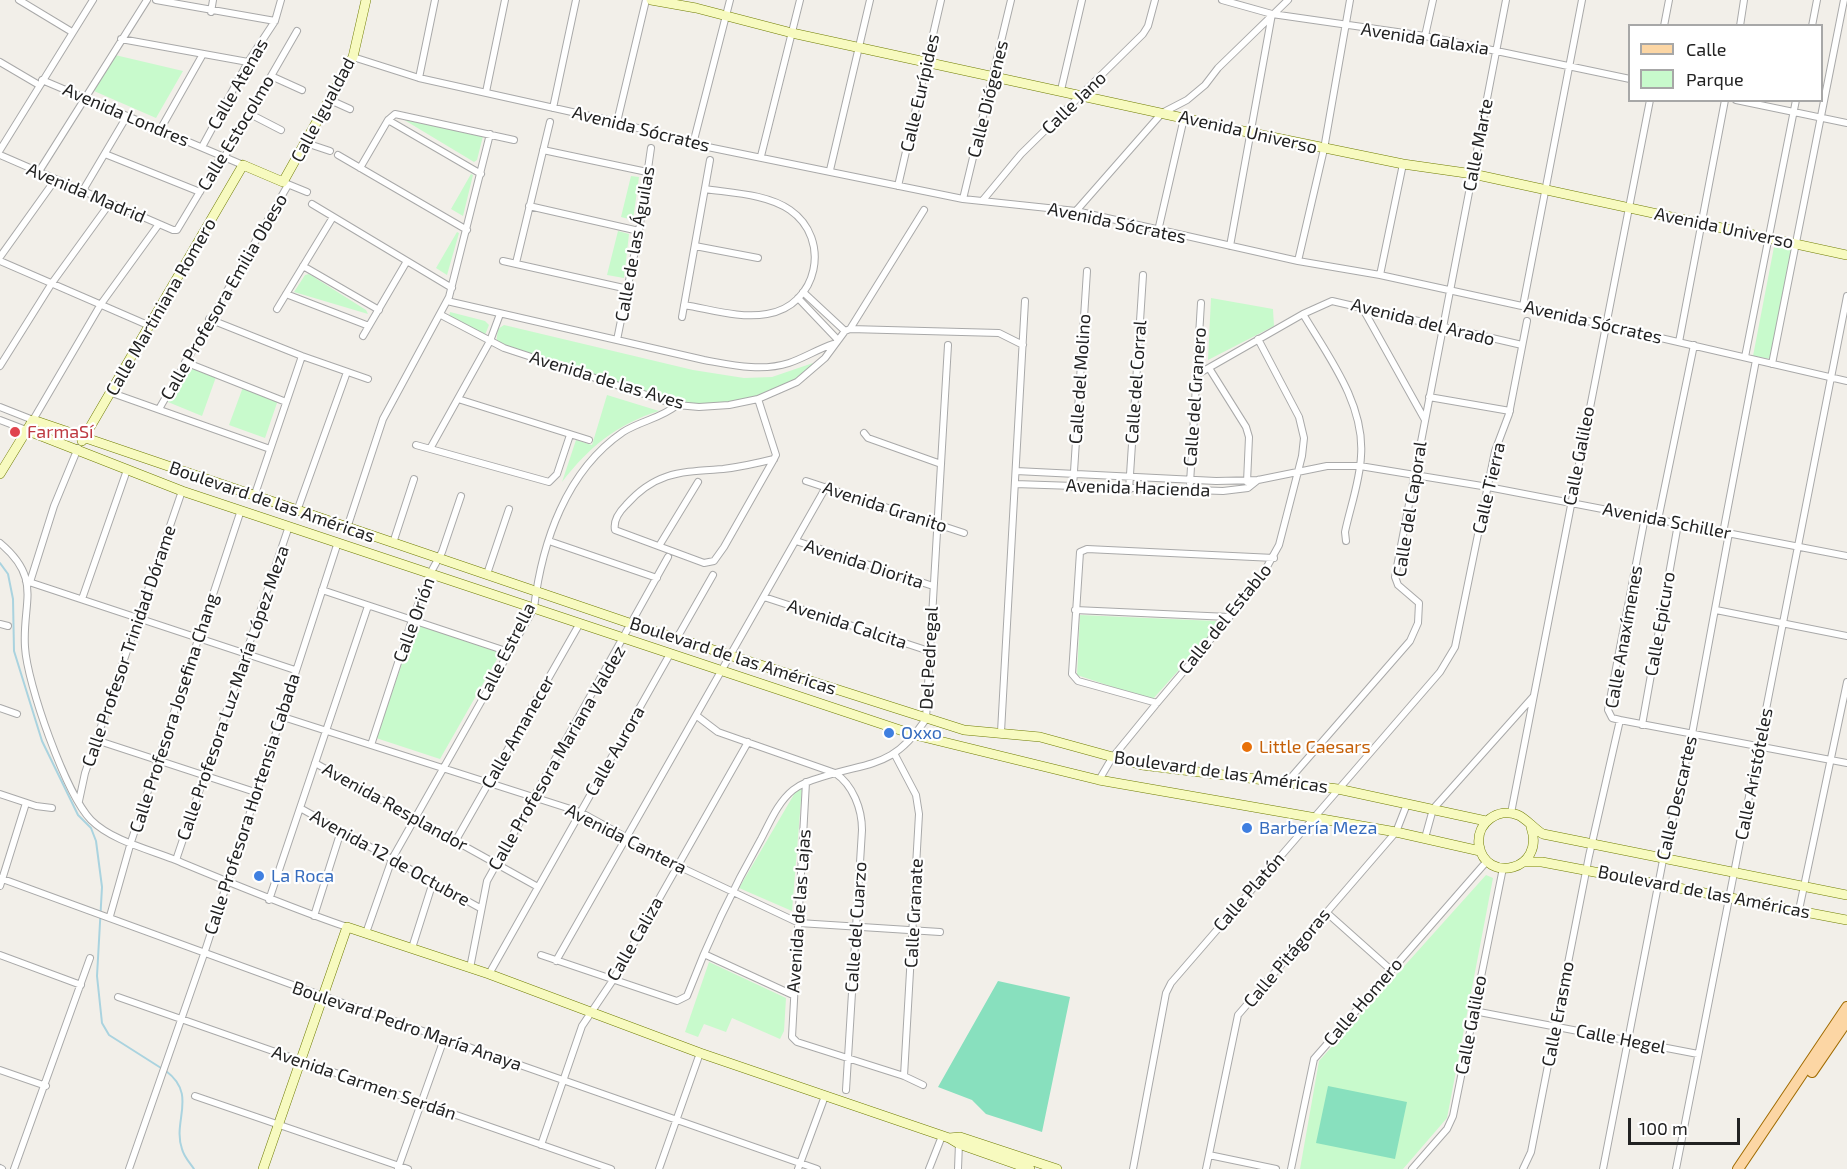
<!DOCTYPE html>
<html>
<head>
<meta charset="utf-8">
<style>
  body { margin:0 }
  #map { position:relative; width:1847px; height:1169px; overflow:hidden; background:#f2efe9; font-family:"Exo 2",sans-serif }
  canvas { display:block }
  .legend { position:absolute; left:1628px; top:24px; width:195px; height:78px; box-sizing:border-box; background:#fff; border:2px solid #a7a7a7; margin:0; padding:8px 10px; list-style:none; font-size:18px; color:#222 }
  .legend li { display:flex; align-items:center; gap:12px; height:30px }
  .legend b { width:30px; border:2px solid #a7a7a7 }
  .scale { position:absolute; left:1628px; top:1118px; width:112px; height:27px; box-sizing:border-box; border:3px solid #222; border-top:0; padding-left:8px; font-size:18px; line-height:21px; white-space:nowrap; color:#222; -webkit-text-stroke:4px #fff; paint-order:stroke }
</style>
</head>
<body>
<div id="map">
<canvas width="1847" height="1169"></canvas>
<ul class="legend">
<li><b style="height:8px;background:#fcd6a4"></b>Calle</li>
<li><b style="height:16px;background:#c8facc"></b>Parque</li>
</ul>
<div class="scale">100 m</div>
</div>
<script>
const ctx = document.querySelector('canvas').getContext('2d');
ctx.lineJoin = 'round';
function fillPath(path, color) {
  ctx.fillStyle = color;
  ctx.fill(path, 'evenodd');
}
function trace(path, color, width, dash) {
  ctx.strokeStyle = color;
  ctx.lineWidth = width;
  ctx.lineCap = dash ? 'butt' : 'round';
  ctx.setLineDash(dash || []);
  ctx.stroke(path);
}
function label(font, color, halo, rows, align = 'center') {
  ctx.font = font + ' "Exo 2",sans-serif';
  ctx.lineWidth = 4.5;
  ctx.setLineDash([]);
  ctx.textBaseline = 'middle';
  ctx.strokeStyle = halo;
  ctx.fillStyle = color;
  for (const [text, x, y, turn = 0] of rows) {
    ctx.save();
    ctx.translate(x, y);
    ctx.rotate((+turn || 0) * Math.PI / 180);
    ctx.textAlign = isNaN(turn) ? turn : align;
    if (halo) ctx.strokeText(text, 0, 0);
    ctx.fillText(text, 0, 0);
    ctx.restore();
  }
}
const park = new Path2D(`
  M 115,55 L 183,71 L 156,118 L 94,91 Z
  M 401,118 L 483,136 L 477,160 L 474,162 Z
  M 471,174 L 473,175 L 463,216 L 451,209 Z
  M 631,176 L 639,177 L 633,220 L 621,217 Z
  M 618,231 L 629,234 L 624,278 L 607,275 Z
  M 457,232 L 459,233 L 447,275 L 436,268 Z
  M 1774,247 L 1792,250 L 1771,359 L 1753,356 Z
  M 309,274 L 366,310 L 368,314 L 294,292 L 305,275 Z
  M 1211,298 L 1273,309 L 1274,326 L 1208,360 Z
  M 450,312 L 485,321 L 489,325 L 485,335 L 449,317 Z
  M 504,325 L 693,370 L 744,378 L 772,377 L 813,363 L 805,374 L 749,401 L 694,408 L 496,344 L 498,329 Z
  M 187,366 L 216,377 L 202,416 L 168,402 Z
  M 243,387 L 278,400 L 265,438 L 229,425 Z
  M 607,395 L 659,411 C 617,424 589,447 562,482 L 576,440 L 592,445 Z
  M 1080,615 L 1216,621 L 1219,625 L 1152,700 L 1077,675 Z
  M 416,623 L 501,652 L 440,759 L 376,738 Z
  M 802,788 L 792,911 L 739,888 L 796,791 Z
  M 1486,875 L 1493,878 L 1447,1118 L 1403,1169 L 1300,1169 L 1319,1061 Z
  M 709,962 L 786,998 L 784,1031 L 780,1039 L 732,1018 L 726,1032 L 704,1024 L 698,1037 L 685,1032 Z`);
const pitch = new Path2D(`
  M 998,981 L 1070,997 L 1042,1132 L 986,1114 L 972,1100 L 938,1087 Z
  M 1328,1086 L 1407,1102 L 1395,1159 L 1316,1143 Z`);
const stream = new Path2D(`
  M 0,563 L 8,574 L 13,599 L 14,651 L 42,741 L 78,815 L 91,828 L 96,841 L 102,887 L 97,976 L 102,1023 L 109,1035 L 161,1068
  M 166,1071 C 198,1095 172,1121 182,1149 C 184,1157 190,1163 194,1169`);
const street = new Path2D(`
  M 19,0 L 72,32
  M 156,0 L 275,21
  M 1222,0 L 1272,14 L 1425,36 L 1630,79
  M 211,12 L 213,0
  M 1664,26 L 1669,0
  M 1740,26 L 1744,0
  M 1812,26 L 1817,0
  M 1425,36 L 1433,0
  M 121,39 L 248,62
  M 353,57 L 419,78 L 617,122 L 693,144 L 963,199 L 1076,211 L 1298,261 L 1380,275 L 1531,308 L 1847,381
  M 0,62 L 39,85
  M 271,76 L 302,90
  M 419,78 L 435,0
  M 42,80 L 243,165
  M 1061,90 L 1082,0
  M 486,92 L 505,0
  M 330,100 L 350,109
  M 1736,100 L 1847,123
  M 553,108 L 576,0
  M 250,114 L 281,130
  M 388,120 L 481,174
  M 617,122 L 646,0
  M 160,130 L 203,54
  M 306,143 L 330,151
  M 693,144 L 730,0
  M 202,147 L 248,62 L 275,21 L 281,0
  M 0,150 L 93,0
  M 543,150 L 647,172
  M 105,154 L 200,192
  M 0,155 L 173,230 L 177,230 L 219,160 L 225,156 L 297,31
  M 338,155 L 467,230
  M 761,156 L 800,0
  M 360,168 L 388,120 L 395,114 L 514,140
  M 830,170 L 870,0
  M 38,173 L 147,0
  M 285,183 L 307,192
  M 898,186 L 941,0
  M 82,192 L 127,116
  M 963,199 L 1011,0
  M 983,200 L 1021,154 L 1143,34 L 1148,26 L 1155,0
  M 312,204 L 452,288
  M 529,206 L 639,231
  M 1076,211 L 1162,113 L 1187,100 L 1205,85 L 1218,68 L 1288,0
  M 1158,231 L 1184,118
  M 695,246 L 758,258
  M 1230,246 L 1272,14
  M 0,257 L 55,180
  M 0,261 L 150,326
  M 503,261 L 628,289
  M 1298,261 L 1324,149 L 1350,0
  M 516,263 L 550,122
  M 303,266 L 379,310
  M 1380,275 L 1403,164
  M 803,292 L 845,331
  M 286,294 L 369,326
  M 798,298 L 837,339
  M 447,301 L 704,360 C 732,365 761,372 789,363 C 804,358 818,349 833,344
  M 684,305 C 710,309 740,319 767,314 C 818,306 832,239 790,210 C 767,194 732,193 705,189
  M 1523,306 L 1582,0
  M 277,309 L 333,217
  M 1363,309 L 1425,420
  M 1303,314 C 1328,356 1365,404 1361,456 C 1360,481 1350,508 1345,532 L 1346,541
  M 441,315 L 504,348 L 677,405 L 699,407 L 729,405 L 758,399 L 797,382 L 825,358 L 845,331 L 850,329 L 924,210
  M 682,317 L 710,160
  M 209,319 L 302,356 L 368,379
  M 850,329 L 999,333 L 1023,345
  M 363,336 L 407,261
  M 617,340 L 639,231 L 651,148
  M 1679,342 L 1725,100
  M 1745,357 L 1796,100
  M 185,362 L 286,402
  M 1772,364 L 1844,0
  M 0,366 L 52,283 L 110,203
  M 1209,368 L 1246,427 L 1249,437 L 1247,482
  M 1198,374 L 1303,314 L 1332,301 L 1522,345
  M 112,393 L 270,449
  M 1429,397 L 1510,411
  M 458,399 L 589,440
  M 758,399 L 776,455 L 774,459 L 724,547 L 714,561 L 704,563 L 615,530 C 613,520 619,512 626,505 C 656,471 682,472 723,469 C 740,467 758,463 774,459
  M 0,407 L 33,420 L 101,304 L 159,224
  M 159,409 L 288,185
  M 0,420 L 26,430
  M 864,433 L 868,438 L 941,464
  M 416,445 L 549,482 L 557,474 L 570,435
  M 431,447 L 490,341 L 500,314
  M 1016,471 L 1216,481 L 1258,480 L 1327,466 L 1360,466 L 1488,487 L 1847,556
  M 806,481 L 964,533
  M 1190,483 L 1201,303
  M 1015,484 L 1223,491 L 1248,488 L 1258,480
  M 1073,487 L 1087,271
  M 1129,490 L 1143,275
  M 254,497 L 302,356
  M 297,511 L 347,372
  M 1658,520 L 1694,345
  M 347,528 L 383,419 L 449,297 L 490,134
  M 1723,533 L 1756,360
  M 549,541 L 657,578
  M 796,541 L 933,586
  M 0,543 C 43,579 22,602 25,647 C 27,684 66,794 91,820 C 111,840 147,849 173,859 C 231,883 288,907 347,927
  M 393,543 L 414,479
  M 659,546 L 698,482
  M 487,574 L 509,509
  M 26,581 L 295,670
  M 30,582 L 54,506 L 78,448
  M 322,590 L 509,652
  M 764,597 L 929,651
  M 82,599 L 127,470
  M 1075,610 L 1229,617
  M 1716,610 L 1847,636
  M 0,624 L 8,626
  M 677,638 L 713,575
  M 1157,703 L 1078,681 L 1072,674 L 1080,552 L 1087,549 L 1274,558
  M 0,708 L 17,714
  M 280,716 L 580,812 L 678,866 L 799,923 L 940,932
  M 697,716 L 718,732 L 835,773 C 853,785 862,809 862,830 L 846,1090
  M 1620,720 L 1847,763
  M 1642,725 L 1678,524
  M 1001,732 L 1025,301
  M 96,740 L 255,792
  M 371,745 L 412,620 L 431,572 L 442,552 L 461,496
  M 895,755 L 916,795 L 919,814 L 904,1076
  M 315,763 L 538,887
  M 1099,780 L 1112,758 L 1157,703 L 1258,583 L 1279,545 L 1302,456 L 1304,438 L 1299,417 L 1258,339
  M 1288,781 L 1410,641 L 1418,623 L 1419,603 L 1398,585 L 1395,577 L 1506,0
  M 806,782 L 792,1037 L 797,1042 L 904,1076
  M 0,794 L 36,806 L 52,808
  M 79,801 L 85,773 L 182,491
  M 300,808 L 480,908
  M 1511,813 L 1650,100
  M 1425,838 L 1433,809 L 1533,697
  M 456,840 L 580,623
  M 176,860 L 289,526
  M 0,878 L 323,996 L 817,1169
  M 0,886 L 26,803
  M 269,900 L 368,606
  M 1799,910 L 1847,682
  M 1326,912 L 1391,970
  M 110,916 L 131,842 L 241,510
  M 314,916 L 341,831
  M 366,933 L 392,859 L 534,608 C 542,542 566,471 623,432 C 640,421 662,418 677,405
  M 412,948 L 433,882
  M 704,954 L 793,995
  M 0,955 L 81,985
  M 541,955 L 677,1001 L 687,996 C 708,941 732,890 761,839 C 770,822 778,802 793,790 C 802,783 812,780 822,777 C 872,761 893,768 926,719 L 948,345
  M 556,961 L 826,487
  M 470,968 L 487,881 L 668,557
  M 489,974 L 670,654
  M 118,997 L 611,1169
  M 1474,1011 L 1698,1054
  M 0,1070 L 46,1086
  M 904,1076 L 923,1085
  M 195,1096 L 408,1169
  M 541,1145 L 582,1026 L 613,980 L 748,742
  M 1209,1155 L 1276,1169
  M 0,1168 L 2,1169
  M 398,1168 L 444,1039
  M 14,1169 L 90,958
  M 129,1169 L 204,954 L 338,542
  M 659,1169 L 700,1053
  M 798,1169 L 825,1096
  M 929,1169 L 942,1136
  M 958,1169 L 959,1143
  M 1133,1169 L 1166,993 L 1171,983 L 1440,672 L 1455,647 L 1495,451 L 1509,414 L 1527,321
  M 1206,1169 L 1238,1015 L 1396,832 L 1407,804
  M 1291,1169 L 1314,1059 L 1487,861
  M 1412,1169 L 1447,1129 L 1453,1116 L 1503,868
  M 1523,1169 L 1531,1152 L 1589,856 L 1620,720 L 1612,718 L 1608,710 L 1645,517
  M 1603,1169 L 1663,860 L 1692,734 L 1729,533
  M 1676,1169 L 1847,296`);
const secondary = new Path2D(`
  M 651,0 L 696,8 L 792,33 L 1252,133 L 1403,164 L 1473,174 L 1847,255
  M 26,430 L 182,491 L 915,735 L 1099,780 L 1396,832 L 1480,851
  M 82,441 L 243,165 L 283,182 L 353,57 L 366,0
  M 0,474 L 33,420 L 632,624 L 964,730 L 1040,737 L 1142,765 L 1338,789 L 1486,821
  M 1531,827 C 1546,871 1485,884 1479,845 C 1476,823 1498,807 1518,815 C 1527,819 1534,829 1543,834 L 1847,895
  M 1524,862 L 1542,862 L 1847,920
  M 949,1138 L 960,1137 L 1057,1169
  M 263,1169 L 347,927 L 489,974 L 700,1053 L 949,1138 L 959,1144 L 1030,1169`);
const primary = new Path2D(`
  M 1812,1072 L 1847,1021
  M 1738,1169 L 1847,1007`);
const markers = [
  [15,432,6,"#e0444e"],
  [889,733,6,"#3f7fe0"],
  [1247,747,6,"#e8710a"],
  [1247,828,6,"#3f7fe0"],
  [259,876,6,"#3f7fe0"]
];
const streetNames = [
  ["Avenida Galaxia",1425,39,9],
  ["Calle Atenas",238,84,-60],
  ["Calle Eurípides",920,93,-77],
  ["Calle Diógenes",988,99,-76],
  ["Calle Jano",1074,103,-44],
  ["Calle Igualdad",323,110,-62],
  ["Avenida Londres",126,115,23],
  ["Avenida Sócrates",641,129,14],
  ["Avenida Universo",1248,132,13],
  ["Calle Estocolmo",236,133,-59],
  ["Calle Marte",1478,145,-79],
  ["Avenida Madrid",86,193,23],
  ["Avenida Sócrates",1117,223,12],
  ["Avenida Universo",1724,228,12],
  ["Calle de las Águilas",635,244,-80],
  ["Calle Profesora Emilia Obeso",224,297,-60],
  ["Calle Martiniana Romero",161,307,-60],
  ["Avenida del Arado",1423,322,14],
  ["Avenida Sócrates",1593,322,13],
  ["Calle del Molino",1080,379,-86],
  ["Avenida de las Aves",607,380,17],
  ["Calle del Corral",1136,382,-86],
  ["Calle del Granero",1195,397,-86],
  ["Calle Galileo",1579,456,-79],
  ["Avenida Hacienda",1138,488,2],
  ["Calle Tierra",1489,488,-77],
  ["Boulevard de las Américas",272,502,19],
  ["Avenida Granito",885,507,18],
  ["Calle del Caporal",1410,509,-81],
  ["Avenida Schiller",1667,521,11],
  ["Avenida Diorita",864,564,18],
  ["Calle del Establo",1225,619,-51],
  ["Calle Orión",414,620,-70],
  ["Avenida Calcita",847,624,18],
  ["Calle Epicuro",1660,624,-80],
  ["Calle Anaxímenes",1624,637,-80],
  ["Calle Profesor Trinidad Dórame",129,646,-71],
  ["Calle Estrella",506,652,-63],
  ["Boulevard de las Américas",733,656,18],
  ["Del Pedregal",929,658,-87],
  ["Calle Profesora Luz María López Meza",233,693,-71],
  ["Calle Profesora Josefina Chang",174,713,-72],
  ["Calle Amanecer",518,732,-60],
  ["Calle Aurora",615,751,-60],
  ["Calle Profesora Mariana Valdez",557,758,-60],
  ["Boulevard de las Américas",1221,772,8],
  ["Calle Aristóteles",1754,774,-79],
  ["Calle Descartes",1677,798,-77],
  ["Calle Profesora Hortensia Cabada",252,804,-72],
  ["Avenida Resplandor",395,807,29],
  ["Avenida Cantera",626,839,27],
  ["Avenida 12 de Octubre",390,858,29],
  ["Calle Platón",1249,892,-49],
  ["Boulevard de las Américas",1704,892,11],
  ["Avenida de las Lajas",799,911,-86],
  ["Calle Granate",914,913,-87],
  ["Calle del Cuarzo",856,927,-86],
  ["Calle Caliza",635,939,-60],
  ["Calle Pitágoras",1287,958,-50],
  ["Calle Homero",1363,1002,-49],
  ["Calle Erasmo",1558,1014,-79],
  ["Calle Galileo",1471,1025,-79],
  ["Boulevard Pedro María Anaya",407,1026,19],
  ["Calle Hegel",1621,1039,11],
  ["Avenida Carmen Serdán",364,1083,19]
];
const healthNames = [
  ["FarmaSí",27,432]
];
const shopNames = [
  ["Oxxo",901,733],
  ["Barbería Meza",1259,828],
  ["La Roca",271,876]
];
const foodNames = [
  ["Little Caesars",1259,747]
];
fillPath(park, '#c8facc');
fillPath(pitch, '#88e0be');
trace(stream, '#aad3df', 2);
trace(street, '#a9a9a9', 8);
trace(secondary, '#707d05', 10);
trace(primary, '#a06b00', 12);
trace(street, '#fff', 6);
trace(secondary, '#f7fabf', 9);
trace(primary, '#fcd6a4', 10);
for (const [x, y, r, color] of markers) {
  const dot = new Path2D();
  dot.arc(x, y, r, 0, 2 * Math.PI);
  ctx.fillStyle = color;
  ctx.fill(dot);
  trace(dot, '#fff', 2);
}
label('18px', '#222', '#fff', streetNames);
label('18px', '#be3a42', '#fff', healthNames, 'left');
label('18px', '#366cbe', '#fff', shopNames, 'left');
label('18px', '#c56008', '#fff', foodNames, 'left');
</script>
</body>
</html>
